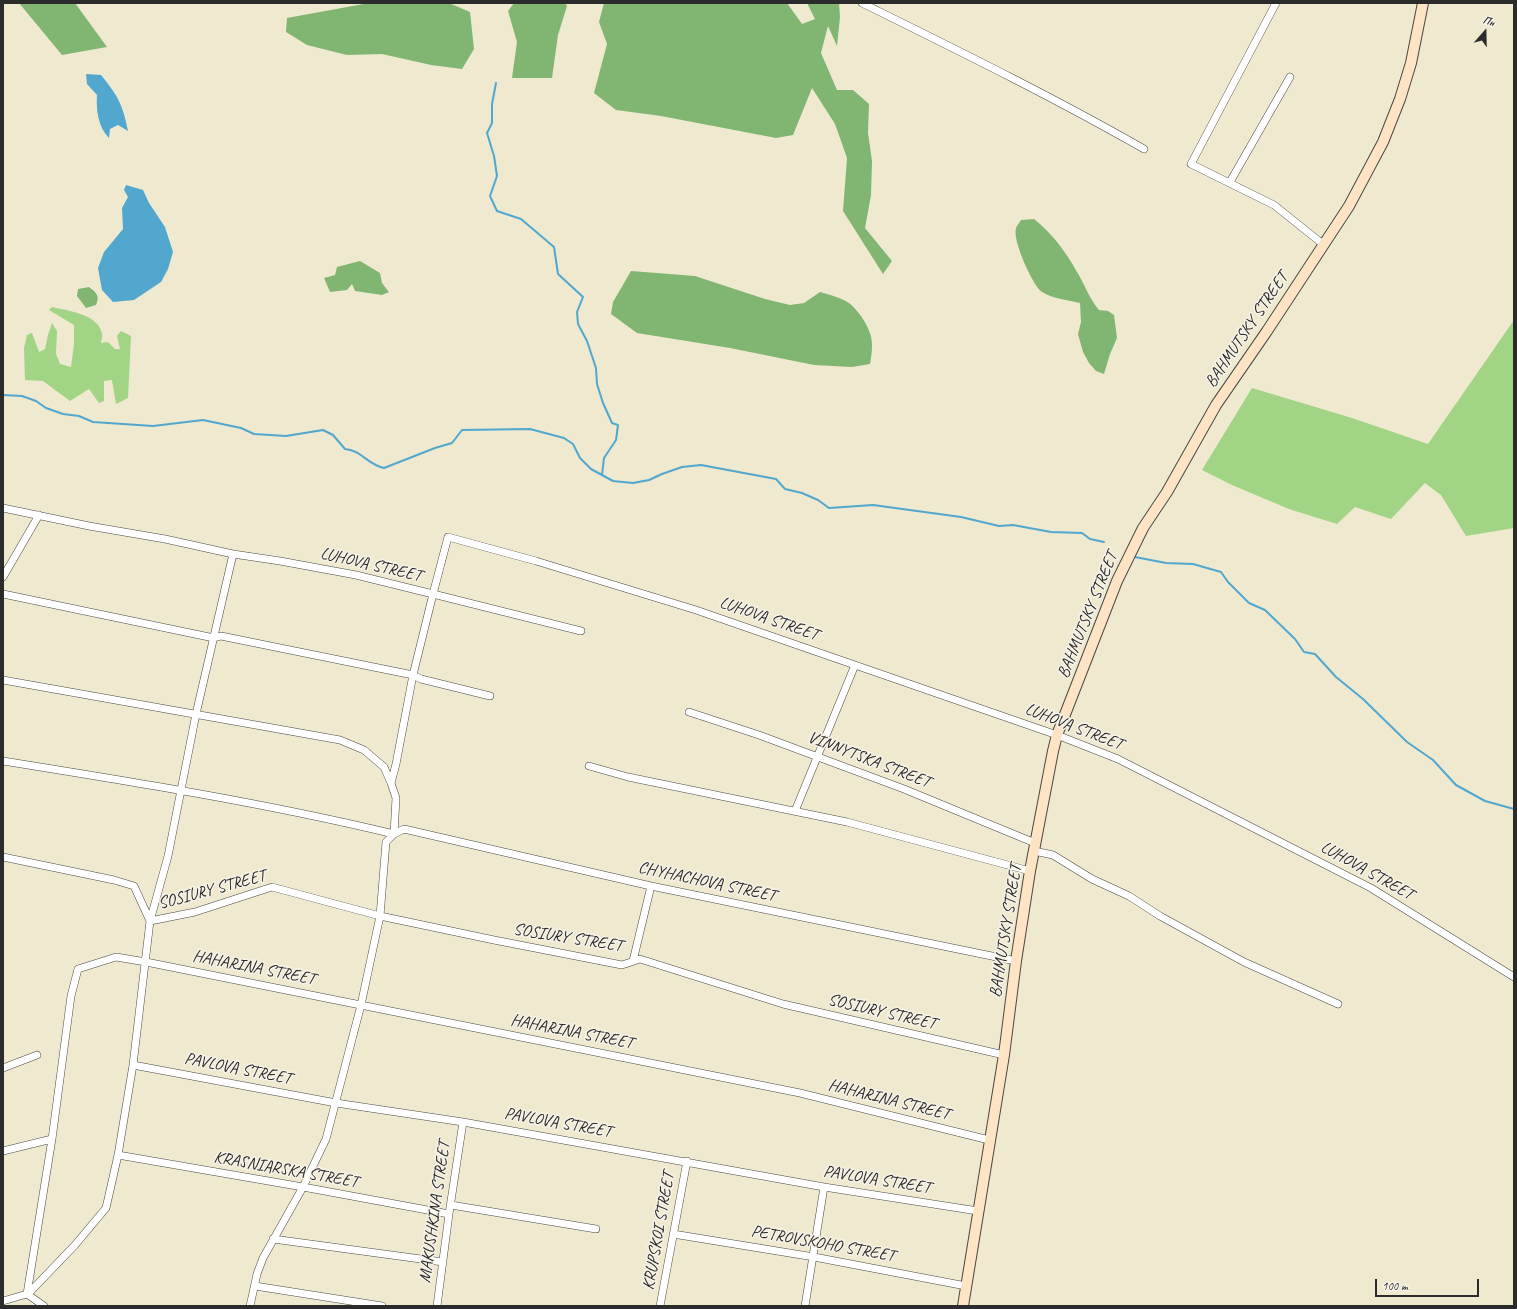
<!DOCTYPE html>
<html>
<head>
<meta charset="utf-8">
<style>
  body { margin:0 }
  #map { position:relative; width:1517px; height:1309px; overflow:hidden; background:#efe9d0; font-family:Caveat,sans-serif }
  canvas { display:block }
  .frame { position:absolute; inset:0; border:4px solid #2b2b2b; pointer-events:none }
  .north { position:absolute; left:1465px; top:12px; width:40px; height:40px; -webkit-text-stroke:3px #f7f3e8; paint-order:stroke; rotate:20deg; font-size:11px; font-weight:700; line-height:16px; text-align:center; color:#2b2b2b }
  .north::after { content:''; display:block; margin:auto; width:14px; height:18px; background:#2b2b2b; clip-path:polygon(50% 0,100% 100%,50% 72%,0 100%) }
  .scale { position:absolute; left:1375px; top:1279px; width:104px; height:18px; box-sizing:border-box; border:2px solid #2b2b2b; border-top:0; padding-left:5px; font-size:12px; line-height:14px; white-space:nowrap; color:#2b2b2b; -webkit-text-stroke:3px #f7f3e8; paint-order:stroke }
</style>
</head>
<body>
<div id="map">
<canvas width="1517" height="1309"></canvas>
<div class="frame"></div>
<div class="north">Пн</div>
<div class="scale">100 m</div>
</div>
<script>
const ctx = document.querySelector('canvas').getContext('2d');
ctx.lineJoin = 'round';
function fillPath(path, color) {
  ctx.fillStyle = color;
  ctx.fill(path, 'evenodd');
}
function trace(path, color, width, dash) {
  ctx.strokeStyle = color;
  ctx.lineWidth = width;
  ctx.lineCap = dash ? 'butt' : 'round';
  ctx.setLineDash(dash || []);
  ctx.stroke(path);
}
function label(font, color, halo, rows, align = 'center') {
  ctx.font = font + ' Caveat,sans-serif';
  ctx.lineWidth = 3;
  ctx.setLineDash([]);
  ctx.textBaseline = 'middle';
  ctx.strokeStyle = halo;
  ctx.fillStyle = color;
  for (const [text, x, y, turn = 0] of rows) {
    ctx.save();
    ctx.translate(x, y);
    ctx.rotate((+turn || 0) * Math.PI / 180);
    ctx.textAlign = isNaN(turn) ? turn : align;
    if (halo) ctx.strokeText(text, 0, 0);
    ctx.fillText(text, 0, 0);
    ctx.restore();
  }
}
const green = new Path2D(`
  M 52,307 C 68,311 99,314 102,334 C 103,337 101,340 101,343 L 108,342 L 115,349 L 120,349 L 117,336 L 121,331 L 131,336 L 128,398 L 116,404 L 112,380 L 104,381 L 104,401 L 99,403 L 89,389 L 70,401 L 43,381 L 25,380 L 24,348 L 27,335 L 32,333 L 39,352 L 45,349 L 48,335 L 52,323 L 57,331 L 56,354 L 60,364 L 71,367 L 74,344 L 74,325 L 49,310 Z
  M 1514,320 L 1514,528 L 1466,536 L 1441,495 L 1425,483 L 1391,519 L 1355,507 L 1337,524 L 1289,509 L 1232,485 L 1202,470 L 1252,388 L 1352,418 L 1428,444 Z`);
const forest = new Path2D(`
  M 19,3 L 75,3 L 107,47 L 62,55 Z
  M 369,3 L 449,3 L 470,12 L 474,49 L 462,69 L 431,65 L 382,54 L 347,55 L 307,45 L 286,32 L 287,18 Z
  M 514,3 L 565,3 L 567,6 L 558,35 L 552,78 L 512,78 L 517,42 L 508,11 Z
  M 604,3 L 787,3 L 802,24 L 815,19 L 807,3 L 839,3 L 840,17 L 837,46 L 828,26 L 821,53 L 837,90 L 853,90 L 869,104 L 868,133 L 872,161 L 871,195 L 865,228 L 892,261 L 883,274 L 843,211 L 847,158 L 835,124 L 812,88 L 793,135 L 776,138 L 661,116 L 616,110 L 594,93 L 607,44 L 599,22 Z
  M 1034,219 C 1052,233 1066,252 1077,272 C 1085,285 1089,298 1099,310 L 1108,311 L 1114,315 L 1117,338 L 1110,354 L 1104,374 L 1096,371 L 1089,363 L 1083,352 L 1078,334 L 1081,322 L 1080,303 C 1068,300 1053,299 1042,292 C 1032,285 1012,239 1016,228 C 1017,225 1020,222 1021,220 Z
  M 360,261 L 380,273 L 382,283 L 389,292 L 382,295 L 355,291 L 352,284 L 347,290 L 330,292 L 324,278 L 335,275 L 337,267 Z
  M 631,271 L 695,276 L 765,299 L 790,305 L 804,303 L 820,292 C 830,295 840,297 849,303 C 860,312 873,331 872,346 C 872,352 871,358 870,364 L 852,367 L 814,365 L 730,348 L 637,333 L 611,314 L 613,302 Z
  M 89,287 C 97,293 100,296 96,305 L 86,308 L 77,296 L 78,289 Z`);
const water = new Path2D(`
  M 86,74 L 101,75 C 118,96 123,105 128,131 L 118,125 L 110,129 L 109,138 C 98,127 96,110 97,95 L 87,84 Z
  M 126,185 L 143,190 L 149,203 L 165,227 L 173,252 L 168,269 L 161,282 L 134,300 L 113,302 L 102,290 L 98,268 L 104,252 L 123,229 L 122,208 L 128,197 L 124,190 Z`);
const stream = new Path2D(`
  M 496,83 L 492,104 L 492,123 L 487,133 L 494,156 L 497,176 L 490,196 L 497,211 L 521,219 L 554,247 L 558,274 L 583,297 L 577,312 L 578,324 L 587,341 L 596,368 L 597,384 L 603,403 L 612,423 L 618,425 L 616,440 L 604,458 L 602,475
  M 3,395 L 22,396 L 36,401 L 46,408 L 63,414 L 79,416 L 93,422 L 153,426 L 203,420 L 241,428 L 254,434 L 286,436 L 323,430 L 333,435 L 345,449 C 361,450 368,465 384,468 L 435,448 L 452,443 L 462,430 L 530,429 L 564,438 L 573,444 L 580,458 L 591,469 L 613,481 L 633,483 L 649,480 L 662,474 L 682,467 L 701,465 L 776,479 L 785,489 L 802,493 L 818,500 L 829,508 L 873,505 L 961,517 L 999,526 L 1013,525 L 1051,532 L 1082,533 L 1090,539 L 1104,542
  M 1135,557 L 1166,563 L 1193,564 L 1221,572 L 1228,582 L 1249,603 L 1265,610 L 1295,639 L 1304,652 L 1315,654 L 1336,677 L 1363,699 L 1407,742 L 1433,760 L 1456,785 L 1485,801 L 1514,809`);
const minor = new Path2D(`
  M 862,3 C 957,50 1053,97 1144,149
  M 1276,3 L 1191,164 L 1274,205 L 1324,245
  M 1230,182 L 1290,77
  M 3,508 L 89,526 L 165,539 L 233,554 L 280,561 L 356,575 L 433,594 L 448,537 L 536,561 L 696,610 L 1057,735 L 1118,759 L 1371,888 L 1514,977
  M 3,577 L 39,515
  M 3,594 L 214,638 L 221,636 L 413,675 L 421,679 L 490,696
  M 3,680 L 340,740 L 364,750 L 384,767 L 391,783
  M 689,712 L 759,735 L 904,789 L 1035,843
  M 3,761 C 134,782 265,803 394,834 L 404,829 L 651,886 L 1016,961
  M 589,766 L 628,777 L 847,822 L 1030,871
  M 795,811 L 855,665
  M 1034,851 L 1053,855 L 1092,879 L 1129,896 L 1160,916 L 1244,962 L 1338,1004
  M 3,857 L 114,880 L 134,886 L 150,921 L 195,912 L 272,887 L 380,916 L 494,940 L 622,965 L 640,959 L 783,1004 L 1004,1055
  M 633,961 L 651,886
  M 133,1065 L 336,1103 L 463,1122 L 824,1187 L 978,1211
  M 3,1068 L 37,1055
  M 3,1151 L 52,1139
  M 118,1155 L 303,1187 L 449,1214
  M 451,1205 L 596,1229
  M 673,1234 L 814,1257 L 966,1286
  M 273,1239 L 443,1262
  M 255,1286 L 382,1306
  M 27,1294 L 52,1139 L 71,996 L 78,969 L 116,957 L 146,962 L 800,1093 L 989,1140
  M 28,1294 L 75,1245 L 106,1208 L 118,1155 L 133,1065 L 150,921 L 168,856 L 196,714 L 233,554
  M 3,1301 L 27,1294 L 44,1306
  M 250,1306 L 257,1274 L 263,1258 L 303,1187 L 326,1139 L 361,1005 L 380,916 L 386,842 L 394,834 L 396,798 L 391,783 L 396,764 L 413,675 L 433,594 L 581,631
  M 437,1306 L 449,1214 L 463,1122
  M 660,1306 L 687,1161
  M 805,1306 L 824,1187`);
const secondary = new Path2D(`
  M 963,1306 L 1004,1055 L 1016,961 L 1030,871 L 1053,751 L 1057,735 L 1117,581 L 1143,528 L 1167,492 L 1216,405 L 1267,331 L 1349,206 L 1383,142 L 1400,99 L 1411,63 L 1423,3`);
const streetNames = [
  ["BAHMUTSKY STREET",1247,330,-56],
  ["LUHOVA STREET",371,565,13],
  ["BAHMUTSKY STREET",1088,615,-68],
  ["LUHOVA STREET",769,619,19],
  ["LUHOVA STREET",1074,727,21],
  ["VINNYTSKA STREET",869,760,21],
  ["LUHOVA STREET",1367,871,29],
  ["CHYHACHOVA STREET",707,882,12],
  ["SOSIURY STREET",212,890,-15],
  ["BAHMUTSKY STREET",1006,931,-81],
  ["SOSIURY STREET",568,938,9],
  ["HAHARINA STREET",254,968,11],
  ["SOSIURY STREET",882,1012,13],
  ["HAHARINA STREET",572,1032,11],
  ["PAVLOVA STREET",238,1069,11],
  ["HAHARINA STREET",889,1100,14],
  ["PAVLOVA STREET",558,1123,10],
  ["KRASNIARSKA STREET",286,1170,10],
  ["PAVLOVA STREET",877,1180,9],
  ["MAKUSHKINA STREET",435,1212,-82],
  ["KRUPSKOI STREET",659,1231,-80],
  ["PETROVSKOHO STREET",823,1244,10]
];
fillPath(green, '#a1d484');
fillPath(forest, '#80b672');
fillPath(water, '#51a7ce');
trace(stream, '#51a7ce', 2);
trace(minor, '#484844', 8);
trace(secondary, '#484844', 12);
trace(minor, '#fff', 7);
trace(secondary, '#fee4c5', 10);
label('17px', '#2b2b2b', '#f7f3e8', streetNames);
</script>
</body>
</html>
